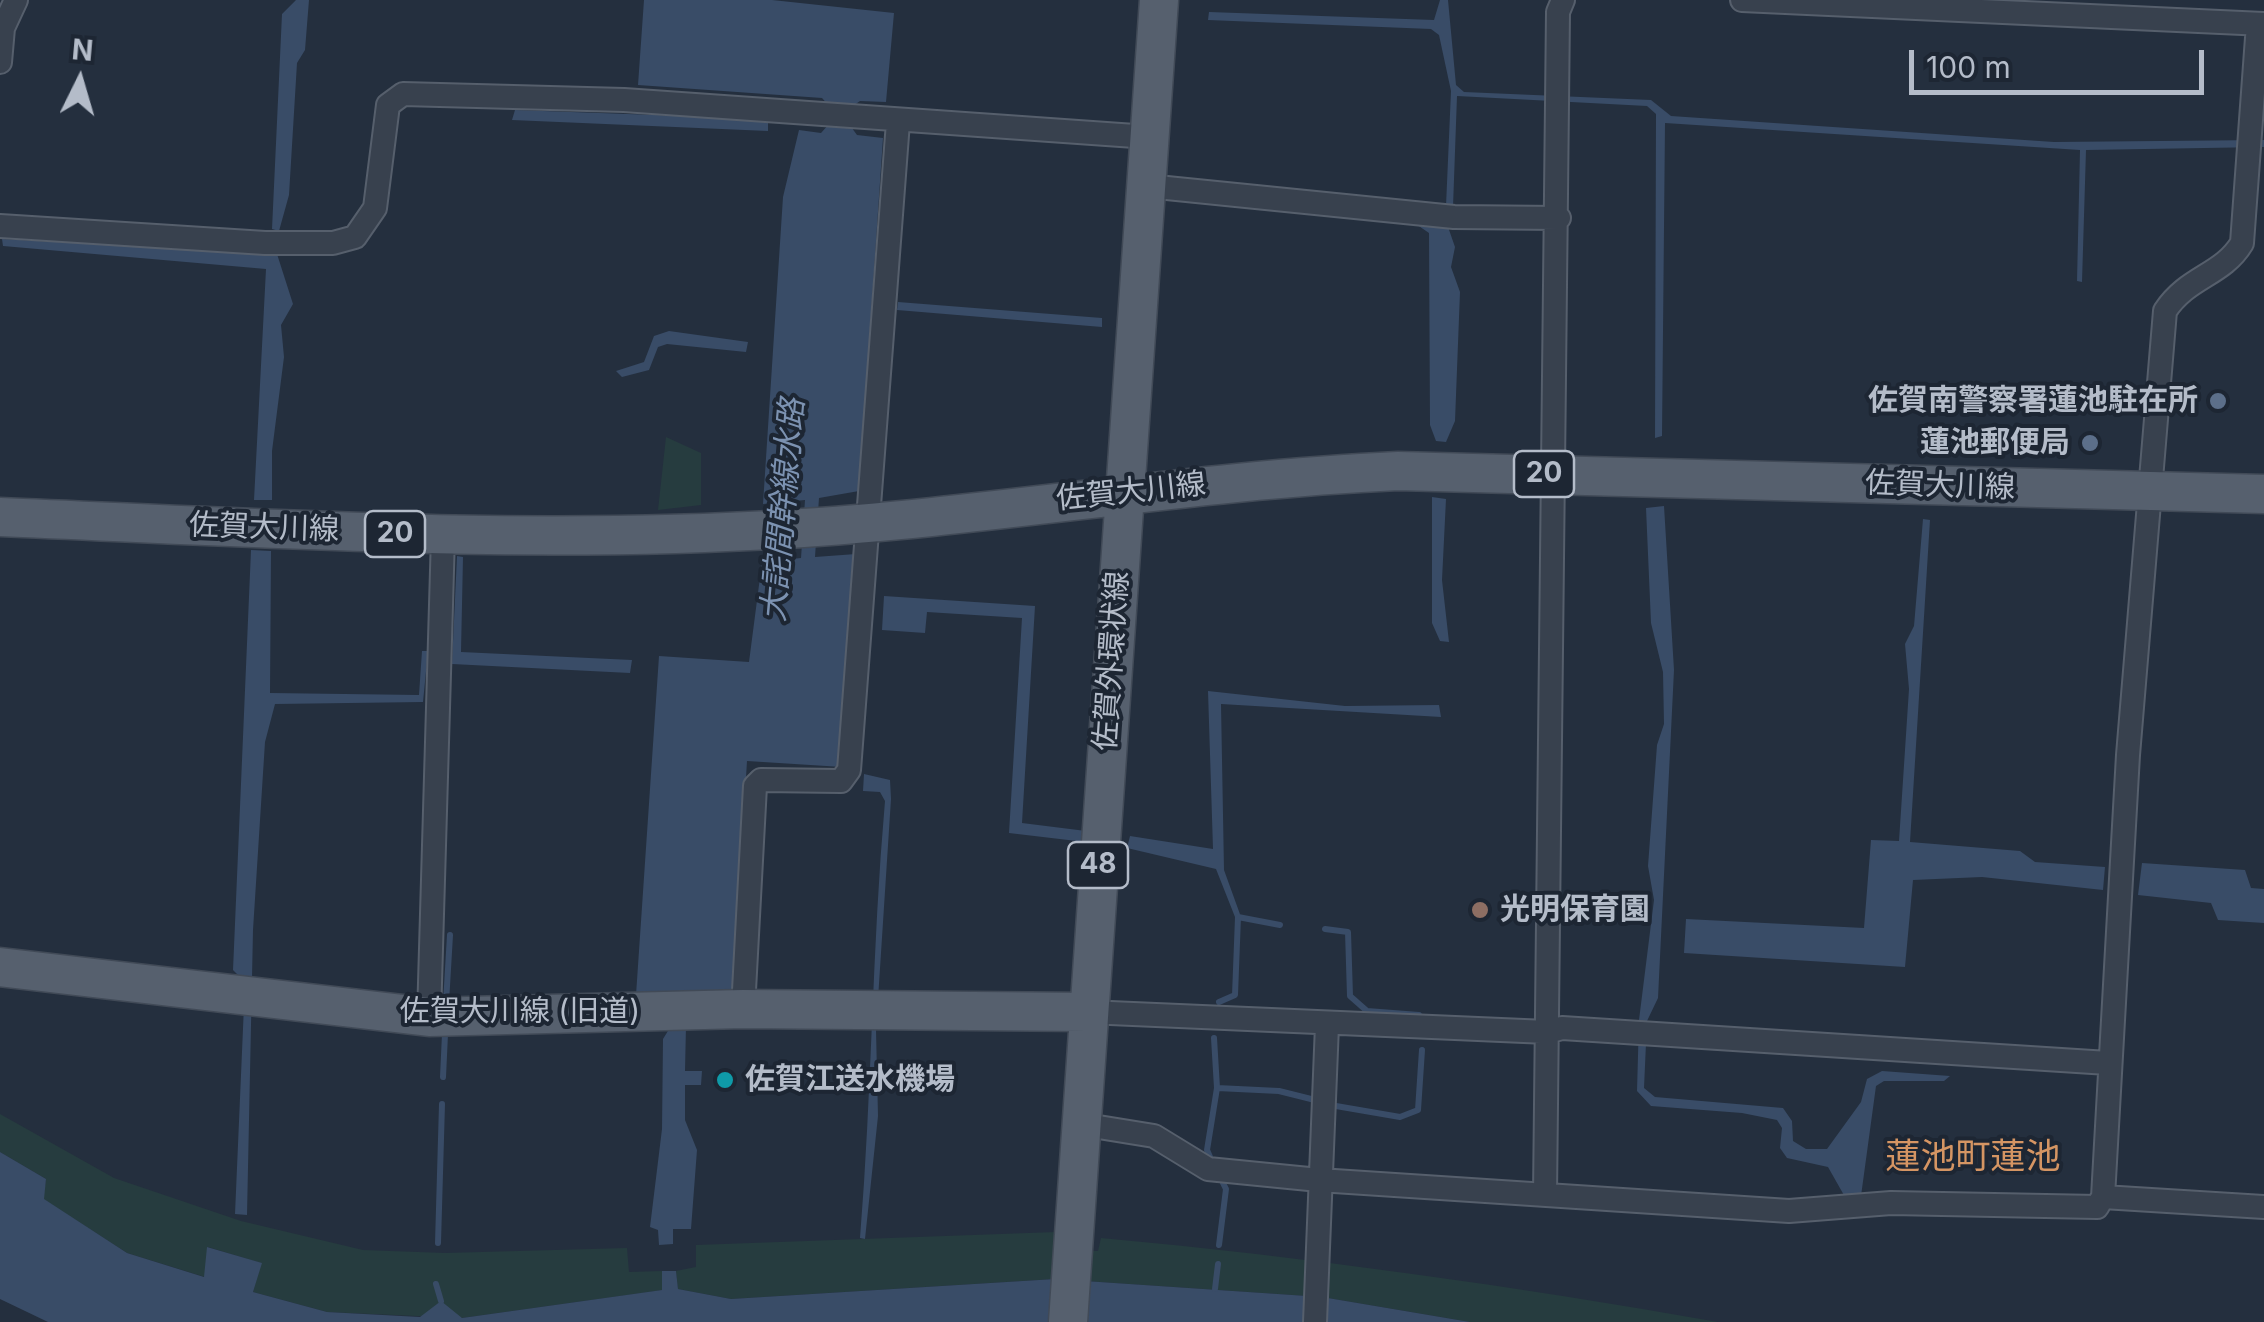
<!DOCTYPE html>
<html>
<head>
<meta charset="utf-8">
<style>
  body { margin:0 }
  #map { position:relative; width:2264px; height:1322px; overflow:hidden; background:#242f3e; font-family:Inter,sans-serif }
  canvas { display:block }
  .north { position:absolute; left:30px; top:30px; width:100px; height:100px; -webkit-text-stroke:8px #1d2633; paint-order:stroke; rotate:5deg; font-size:28px; font-weight:700; line-height:40px; text-align:center; color:#b4bcc9 }
  .north::after { content:''; display:block; margin:auto; width:35px; height:45px; background:#b4bcc9; clip-path:polygon(50% 0,100% 100%,50% 72%,0 100%) }
  .scale { position:absolute; left:1909px; top:50px; width:295px; height:45px; box-sizing:border-box; border:5px solid #b4bcc9; border-top:0; padding-left:12px; font-size:30px; line-height:35px; white-space:nowrap; color:#b4bcc9; -webkit-text-stroke:8px #1d2633; paint-order:stroke }
</style>
</head>
<body>
<div id="map">
<canvas width="2264" height="1322"></canvas>
<div class="north">N</div>
<div class="scale">100 m</div>
</div>
<script>
const ctx = document.querySelector('canvas').getContext('2d');
ctx.lineJoin = 'round';
function fillPath(path, color) {
  ctx.fillStyle = color;
  ctx.fill(path, 'evenodd');
}
function trace(path, color, width, dash) {
  ctx.strokeStyle = color;
  ctx.lineWidth = width;
  ctx.lineCap = dash ? 'butt' : 'round';
  ctx.setLineDash(dash || []);
  ctx.stroke(path);
}
function label(font, color, halo, rows, align = 'center') {
  ctx.font = font + ' Inter,"Noto Sans JP",sans-serif';
  ctx.lineWidth = 8;
  ctx.setLineDash([]);
  ctx.textBaseline = 'middle';
  ctx.strokeStyle = halo;
  ctx.fillStyle = color;
  for (const [text, x, y, turn = 0] of rows) {
    ctx.save();
    ctx.translate(x, y);
    ctx.rotate((+turn || 0) * Math.PI / 180);
    ctx.textAlign = isNaN(turn) ? turn : align;
    if (halo) ctx.strokeText(text, 0, 0);
    ctx.fillText(text, 0, 0);
    ctx.restore();
  }
}
const green = new Path2D(`
  M 666,437 L 701,453 L 701,505 L 658,510 Z
  M 0,1114 L 114,1178 L 241,1221 L 363,1250 L 445,1253 L 627,1248 L 629,1272 L 662,1271 L 663,1290 L 462,1318 L 327,1312 L 253,1292 L 261,1263 L 208,1247 L 205,1277 L 127,1253 L 43,1199 L 46,1179 L 0,1152 Z
  M 1056,1232 L 1055,1249 L 1098,1251 L 1101,1238 C 1309,1257 1513,1286 1718,1322 L 1470,1322 L 1322,1297 L 1055,1279 L 731,1299 L 678,1289 L 676,1271 L 696,1267 L 696,1245 Z`);
const water = new Path2D(`
  M 296,0 L 309,0 L 305,50 L 297,63 L 289,195 L 279,231 L 272,229 L 282,14 Z
  M 644,0 L 772,0 L 894,13 L 886,102 L 860,101 L 850,108 L 849,124 L 857,135 L 883,138 L 859,491 L 819,498 L 815,557 L 856,554 L 842,767 L 747,761 L 733,993 L 686,1026 L 685,1071 L 702,1071 L 701,1085 L 685,1085 L 685,1120 L 697,1150 L 691,1229 L 673,1229 L 673,1244 L 659,1245 L 658,1230 L 650,1227 L 662,1129 L 663,1039 L 671,1026 L 636,995 L 659,656 L 749,662 L 762,562 L 801,558 L 805,500 L 763,504 L 783,197 L 799,130 L 821,133 L 829,124 L 830,107 L 822,98 L 638,85 Z
  M 1440,0 L 1448,0 L 1456,85 L 1464,92 L 1651,100 L 1671,116 L 2054,142 L 2264,140 L 2264,147 L 2086,150 L 2082,282 L 2077,281 L 2080,150 L 1665,123 L 1662,436 L 1655,438 L 1656,114 L 1647,106 L 1457,96 L 1453,207 L 1447,224 L 1455,247 L 1451,267 L 1460,292 L 1455,421 L 1446,442 L 1436,441 L 1430,425 L 1429,233 L 1410,220 L 1446,206 L 1451,91 L 1439,35 L 1431,29 L 1208,20 L 1209,12 L 1434,20 Z
  M 515,110 L 768,119 L 768,131 L 512,120 Z
  M 2,239 L 277,254 L 293,304 L 281,325 L 284,357 L 272,451 L 272,500 L 254,500 L 266,269 L 3,246 Z
  M 898,302 L 1102,318 L 1102,327 L 897,310 Z
  M 669,331 L 748,342 L 746,352 L 667,344 L 658,347 L 649,370 L 622,377 L 616,371 L 644,362 L 654,336 Z
  M 1432,497 L 1446,499 L 1442,580 L 1449,642 L 1440,641 L 1432,623 Z
  M 1664,506 L 1674,670 L 1658,998 L 1647,1021 L 1644,1088 L 1655,1097 L 1783,1108 L 1792,1121 L 1793,1141 L 1806,1149 L 1827,1149 L 1861,1102 L 1867,1079 L 1882,1071 L 1950,1076 L 1944,1081 L 1884,1081 L 1876,1086 L 1861,1196 L 1845,1197 L 1828,1167 L 1787,1158 L 1780,1148 L 1782,1128 L 1777,1120 L 1742,1113 L 1651,1106 L 1637,1091 L 1639,1020 L 1654,900 L 1648,866 L 1657,745 L 1664,724 L 1663,672 L 1651,623 L 1646,508 Z
  M 1923,519 L 1930,520 L 1910,842 L 2020,851 L 2035,862 L 2105,867 L 2103,890 L 1982,877 L 1913,880 L 1905,967 L 1684,953 L 1686,919 L 1864,928 L 1871,840 L 1899,841 L 1909,689 L 1905,644 L 1914,626 Z
  M 251,550 L 271,551 L 270,693 L 419,695 L 422,651 L 428,651 L 423,702 L 275,704 L 265,742 L 253,930 L 247,1215 L 235,1214 L 245,982 L 233,970 Z
  M 457,556 L 463,557 L 461,652 L 632,660 L 630,673 L 452,664 Z
  M 884,596 L 1035,606 L 1022,823 L 1086,831 L 1085,842 L 1009,833 L 1022,618 L 927,612 L 925,633 L 882,630 Z
  M 1208,691 L 1345,706 L 1439,705 L 1441,717 L 1221,704 L 1224,870 L 1241,917 L 1235,917 L 1216,869 L 1127,848 L 1130,836 L 1213,849 Z
  M 864,774 L 890,780 L 891,799 L 876,1030 L 878,1116 L 865,1239 L 860,1238 C 872,1093 872,947 885,801 L 880,792 L 863,791 Z
  M 2142,863 L 2245,870 L 2251,888 L 2264,889 L 2264,923 L 2218,920 L 2211,903 L 2138,895 Z
  M 0,1152 L 46,1179 L 44,1199 L 127,1253 L 204,1277 L 207,1247 L 262,1263 L 253,1292 L 327,1312 L 420,1317 L 441,1301 L 462,1318 L 662,1290 L 662,1271 L 676,1271 L 678,1289 L 731,1299 L 1055,1279 L 1322,1297 L 1470,1322 L 48,1322 L 0,1299 Z`);
const stream = new Path2D(`
  M 1325,929 L 1348,932 L 1350,996 L 1367,1011 L 1419,1015
  M 1219,1002 L 1235,995 L 1238,917 L 1280,925
  M 446,1003 L 450,935
  M 443,1077 L 445,1034
  M 1217,1088 L 1279,1091 L 1315,1100
  M 1336,1106 L 1400,1117 L 1418,1110 L 1422,1050
  M 1213,1164 L 1207,1150 L 1217,1088 L 1214,1038
  M 1219,1175 L 1226,1189 L 1219,1245
  M 438,1243 L 442,1104
  M 436,1284 L 441,1301
  M 1215,1289 L 1218,1264`);
const street = new Path2D(`
  M 1742,0 L 2264,24
  M 0,62 L 3,28 L 16,0
  M 1147,186 L 1454,217 L 1559,218
  M 0,226 L 265,243 L 333,243 L 355,237 L 375,208 L 388,105 L 403,94 L 624,100 L 1149,137
  M 743,1009 L 755,786 L 761,780 L 841,781 L 849,770 L 898,122
  M 1087,1012 L 1547,1032 L 1562,1028 L 2108,1063
  M 429,1017 L 443,536
  M 1080,1124 L 1154,1136 L 1208,1169 L 1319,1180 L 1789,1211 L 1891,1203 L 2097,1207 L 2103,1197 L 2128,755 L 2165,311 C 2188,276 2222,276 2242,243 L 2258,24
  M 1545,1195 L 1558,12 L 1563,0
  M 2103,1197 L 2264,1207
  M 1315,1322 L 1327,1025`);
const primary = new Path2D(`
  M 0,517 C 262,528 525,545 787,529 C 991,517 1193,480 1398,471 L 2264,494
  M 0,967 L 429,1017 L 743,1009 L 1087,1012
  M 1068,1322 L 1159,0`);
const markers = [
  [2218,401,10,"#5c6f8a"],
  [2090,443,10,"#5c6f8a"],
  [1480,910,10,"#8d6e63"],
  [725,1080,10,"#0f9aa8"]
];
const shields = [
  [1544,474,60],
  [395,534,60],
  [1098,865,60]
];
const shieldNames = [
  ["20",1544,474],
  ["20",395,534],
  ["48",1098,865]
];
const poiNames = [
  ["佐賀南警察署蓮池駐在所",2198,401],
  ["蓮池郵便局",2070,443],
  ["光明保育園",1500,910,"left"],
  ["佐賀江送水機場",745,1080,"left"]
];
const streetNames = [
  ["佐賀大川線",1940,486,2],
  ["佐賀大川線",1131,492,-6],
  ["佐賀大川線",264,528,2],
  ["佐賀外環状線",1112,661,-86],
  ["佐賀大川線 (旧道)",520,1012]
];
const waterNames = [
  ["大詫間幹線水路",784,510,-85]
];
const quarterNames = [
  ["蓮池町蓮池",1973,1157]
];
fillPath(green, '#263c3f');
fillPath(water, '#394c67');
trace(stream, '#394c67', 6);
trace(street, '#565f6c', 26);
trace(primary, '#414a57', 41);
trace(street, '#38414e', 22);
trace(primary, '#56606e', 38);
for (const [x, y, r, color] of markers) {
  const dot = new Path2D();
  dot.arc(x, y, r, 0, 2 * Math.PI);
  ctx.fillStyle = color;
  ctx.fill(dot);
  trace(dot, '#1d2633', 4);
}
for (const [x, y, w] of shields) {
  const box = new Path2D();
  box.roundRect(x - w / 2, y - 23, w, 46, 8);
  ctx.fillStyle = '#1d2633';
  ctx.fill(box);
  trace(box, '#b4bcc9', 2.5);
}
label('bold 28px', '#b4bcc9', null, shieldNames);
label('bold 30px', '#b4bcc9', '#1d2633', poiNames, 'right');
label('30px', '#b4bcc9', '#1d2633', streetNames);
label('italic 32px', '#7c92b1', '#1d2633', waterNames);
label('35px', '#d59563', '#1d2633', quarterNames);
</script>
</body>
</html>
